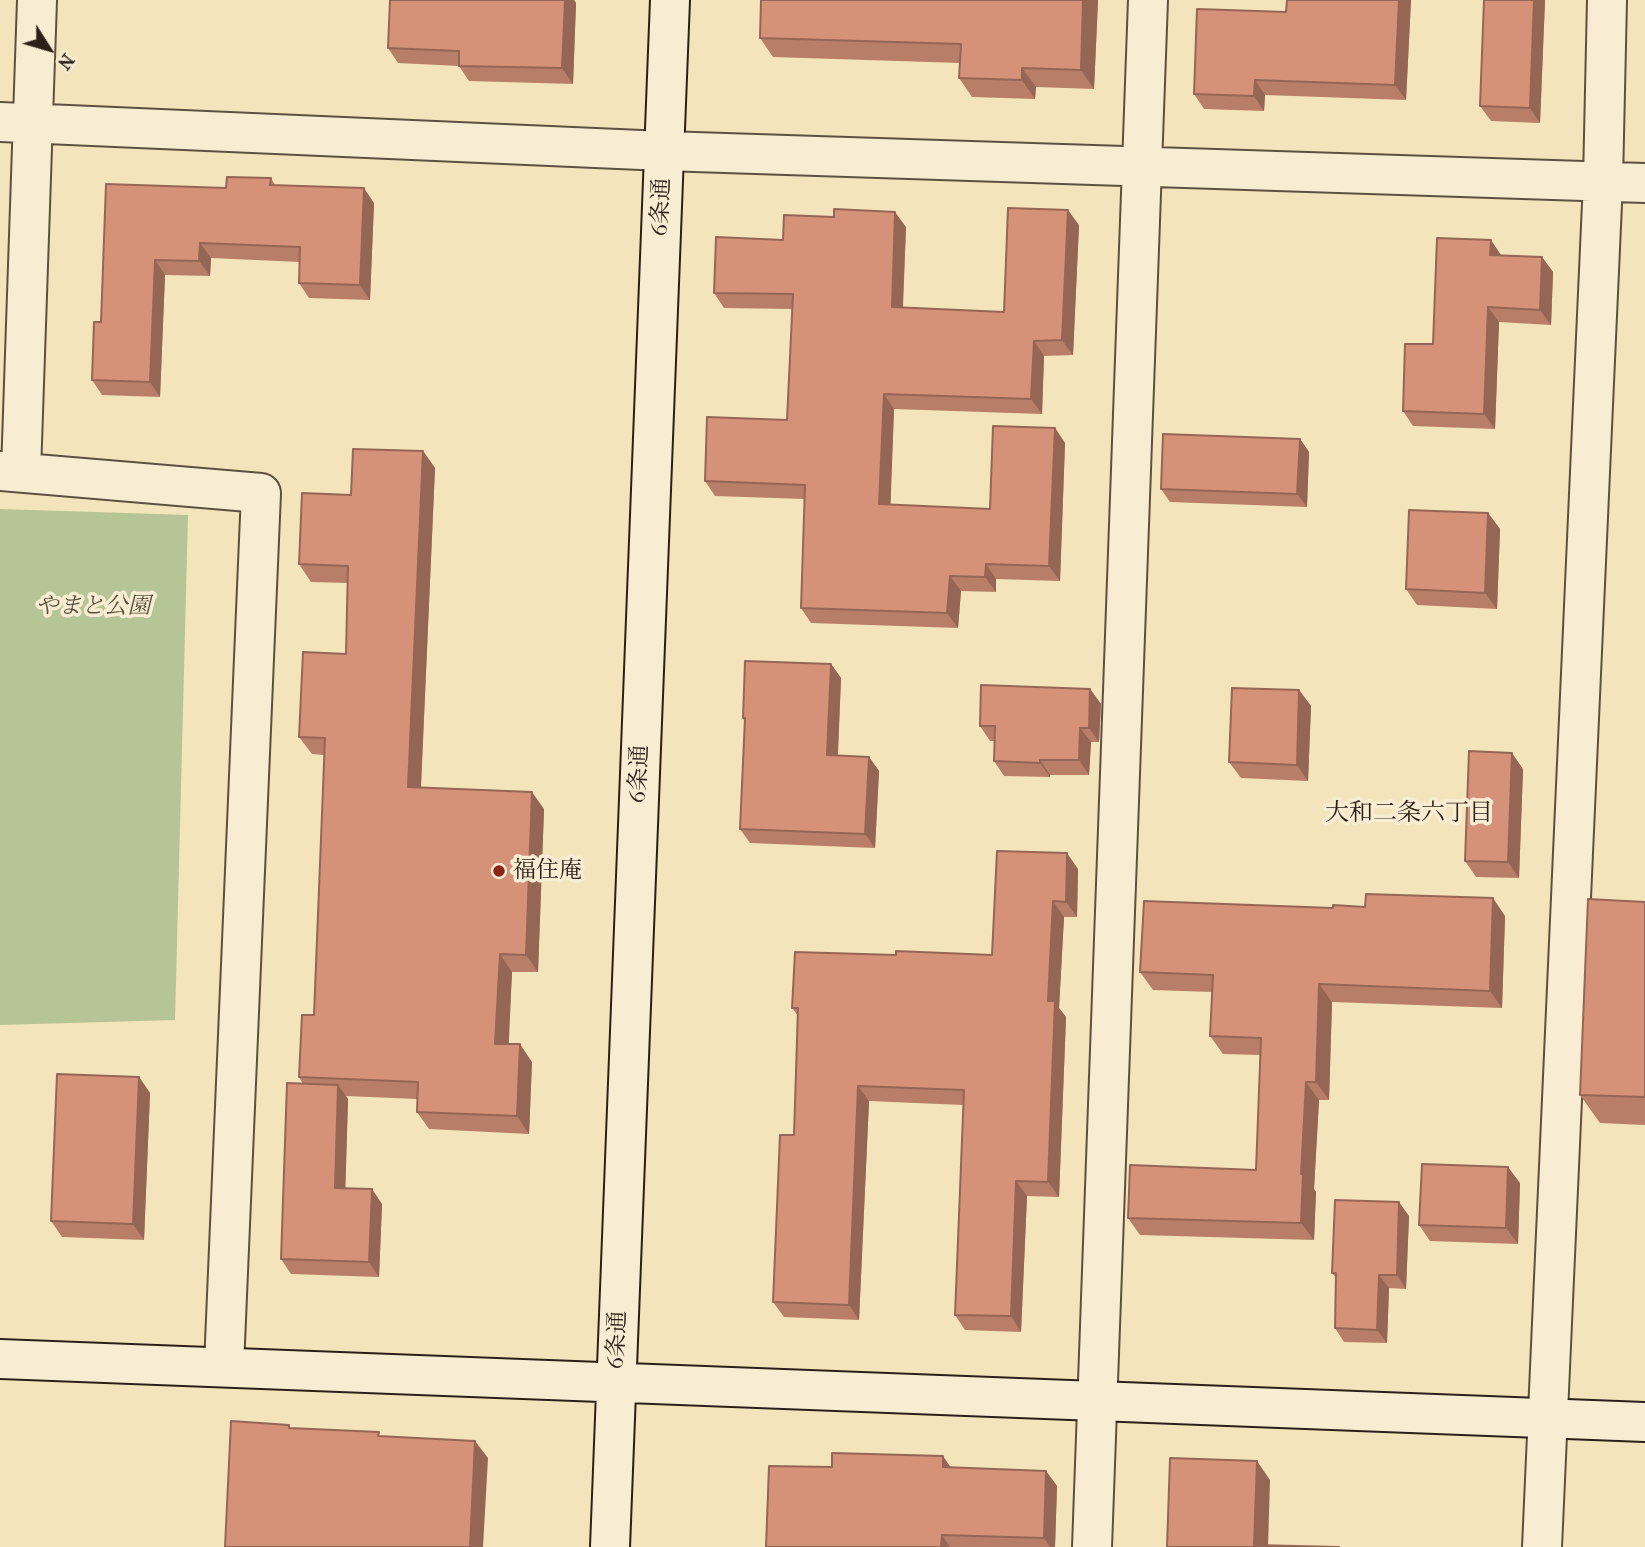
<!DOCTYPE html>
<html>
<head>
<meta charset="utf-8">
<style>
  body { margin:0 }
  #map { position:relative; width:1645px; height:1547px; overflow:hidden; background:#f4e4bb; font-family:"IM FELL French Canon",serif }
  canvas { display:block }
  .north { position:absolute; left:14px; top:14px; width:70px; height:70px; -webkit-text-stroke:5px #f8edd3; paint-order:stroke; rotate:127deg; font-size:19px; font-weight:700; line-height:28px; text-align:center; color:#2c1f17 }
  .north::after { content:''; display:block; margin:auto; width:24px; height:32px; background:#2c1f17; clip-path:polygon(50% 0,100% 100%,50% 72%,0 100%) }
</style>
</head>
<body>
<div id="map">
<canvas width="1645" height="1547"></canvas>
<div class="north">N</div>
</div>
<script>
const ctx = document.querySelector('canvas').getContext('2d');
ctx.lineJoin = 'round';
function fillPath(path, color) {
  ctx.fillStyle = color;
  ctx.fill(path, 'evenodd');
}
function trace(path, color, width, dash) {
  ctx.strokeStyle = color;
  ctx.lineWidth = width;
  ctx.lineCap = dash ? 'butt' : 'round';
  ctx.setLineDash(dash || []);
  ctx.stroke(path);
}
function label(font, color, halo, rows, align = 'center') {
  ctx.font = font + ' "IM FELL French Canon","Noto Serif JP",serif';
  ctx.lineWidth = 7;
  ctx.setLineDash([]);
  ctx.textBaseline = 'middle';
  ctx.strokeStyle = halo;
  ctx.fillStyle = color;
  for (const [text, x, y, turn = 0] of rows) {
    ctx.save();
    ctx.translate(x, y);
    ctx.rotate((+turn || 0) * Math.PI / 180);
    ctx.textAlign = isNaN(turn) ? turn : align;
    if (halo) ctx.strokeText(text, 0, 0);
    ctx.fillText(text, 0, 0);
    ctx.restore();
  }
}
const green = new Path2D(`
  M 0,509 L 188,515 L 175,1020 L 0,1025 Z`);
const street = new Path2D(`
  M 0,122 L 664,151 L 1645,183
  M 0,471 L 261,493 L 224,1366
  M 21,472 L 37,0
  M 1092,1547 L 1148,0
  M 1542,1547 L 1603,181 L 1607,0`);
const secondary = new Path2D(`
  M 0,1359 C 549,1375 1097,1402 1645,1422
  M 610,1547 L 670,0`);
const wall = new Path2D(`
  M 390,0 L 574,0 L 576,3 L 573,84 L 469,81 L 459,66 L 398,63 L 388,48 Z
  M 1098,0 L 1094,89 L 1036,87 L 1035,99 L 972,97 L 959,78 L 960,63 L 773,57 L 760,38 Z
  M 1287,0 L 1411,0 L 1406,100 L 1265,95 L 1264,111 L 1204,109 L 1194,94 L 1286,12 Z
  M 1484,0 L 1545,0 L 1540,123 L 1491,121 L 1480,106 Z
  M 271,178 L 275,185 L 374,203 L 370,300 L 309,298 L 299,283 L 300,262 L 211,258 L 210,276 L 165,275 L 160,397 L 102,395 L 92,380 L 101,322 L 106,184 L 226,188 Z
  M 1079,225 L 1073,355 L 1044,356 L 1042,414 L 894,409 L 890,505 L 990,509 L 1055,428 L 1065,443 L 1060,581 L 996,579 L 996,592 L 961,591 L 958,628 L 811,623 L 801,608 L 805,499 L 715,496 L 705,481 L 787,420 L 792,309 L 724,308 L 714,293 L 783,240 L 906,227 L 903,308 L 1004,312 Z
  M 1501,255 L 1542,257 L 1553,272 L 1551,325 L 1499,322 L 1495,429 L 1413,426 L 1403,411 L 1433,344 Z
  M 1300,439 L 1309,452 L 1307,507 L 1170,502 L 1161,489 Z
  M 423,451 L 435,468 L 421,788 L 544,809 L 538,972 L 512,972 L 508,1044 L 532,1062 L 529,1134 L 429,1129 L 417,1112 L 417,1099 L 346,1096 L 348,1099 L 345,1188 L 382,1204 L 379,1277 L 291,1274 L 281,1259 L 303,1084 L 299,1077 L 314,1015 L 324,755 L 312,754 L 299,737 L 346,654 L 348,583 L 311,582 L 299,564 L 351,495 Z
  M 1488,513 L 1500,529 L 1497,609 L 1417,605 L 1406,589 Z
  M 831,664 L 841,678 L 838,756 L 869,757 L 879,771 L 875,848 L 750,843 L 740,829 L 745,722 L 743,718 Z
  M 1090,689 L 1101,704 L 1099,742 L 1091,742 L 1089,775 L 1050,775 L 1050,777 L 1004,776 L 994,761 L 995,741 L 990,741 L 980,726 Z
  M 1299,690 L 1311,706 L 1308,781 L 1241,778 L 1229,762 Z
  M 1523,769 L 1519,878 L 1476,877 L 1465,861 Z
  M 1078,869 L 1077,917 L 1064,917 L 1059,1008 L 1066,1017 L 1059,1197 L 1027,1196 L 1021,1332 L 965,1330 L 955,1315 L 963,1105 L 869,1101 L 859,1320 L 784,1317 L 773,1302 L 794,1135 L 798,1016 L 792,1008 L 896,955 L 992,955 Z
  M 1645,902 L 1645,1125 L 1600,1123 L 1580,1095 Z
  M 1505,916 L 1502,1008 L 1332,1002 L 1329,1100 L 1319,1100 L 1314,1189 L 1316,1192 L 1314,1240 L 1140,1235 L 1128,1218 L 1256,1170 L 1260,1055 L 1223,1054 L 1210,1036 L 1212,992 L 1153,990 L 1140,972 Z
  M 139,1077 L 150,1093 L 144,1240 L 62,1237 L 51,1221 Z
  M 1520,1183 L 1518,1244 L 1430,1241 L 1419,1225 Z
  M 1409,1216 L 1406,1289 L 1389,1288 L 1387,1343 L 1344,1342 L 1335,1328 L 1336,1278 L 1332,1273 Z
  M 832,1467 L 951,1467 L 1046,1471 L 1057,1486 L 1055,1547 L 766,1547 Z`);
const shadedWall = new Path2D(`
  M 565,0 L 574,0 L 576,3 L 573,84 L 562,68 Z
  M 1083,0 L 1098,0 L 1094,89 L 1081,70 Z
  M 1399,0 L 1411,0 L 1406,100 L 1395,85 Z
  M 1534,0 L 1545,0 L 1540,123 L 1530,108 Z
  M 1022,68 L 1036,87 L 1035,99 L 1022,80 Z
  M 1255,80 L 1265,95 L 1264,111 L 1254,96 Z
  M 364,188 L 374,203 L 370,300 L 360,285 Z
  M 1068,210 L 1079,225 L 1073,355 L 1062,340 Z
  M 895,212 L 906,227 L 902,322 L 892,307 Z
  M 1491,240 L 1501,255 L 1490,255 Z
  M 200,243 L 211,258 L 210,276 L 199,261 Z
  M 1542,257 L 1553,272 L 1551,325 L 1540,310 Z
  M 155,260 L 165,275 L 160,397 L 150,382 Z
  M 1488,307 L 1499,322 L 1495,429 L 1484,414 Z
  M 1034,341 L 1044,356 L 1042,414 L 1031,399 Z
  M 884,394 L 894,409 L 890,520 L 879,504 Z
  M 1055,428 L 1065,443 L 1060,581 L 1049,566 Z
  M 1300,439 L 1309,452 L 1307,507 L 1297,494 Z
  M 423,451 L 435,468 L 420,805 L 408,787 Z
  M 1488,513 L 1500,529 L 1497,609 L 1485,593 Z
  M 986,564 L 996,579 L 996,592 L 985,577 Z
  M 950,576 L 961,591 L 958,628 L 947,613 Z
  M 831,664 L 841,678 L 837,769 L 827,755 Z
  M 1090,689 L 1101,704 L 1099,742 L 1089,728 Z
  M 1299,690 L 1311,706 L 1308,781 L 1297,765 Z
  M 1080,728 L 1091,742 L 1089,775 L 1079,760 Z
  M 1512,753 L 1523,769 L 1519,878 L 1508,862 Z
  M 869,757 L 879,771 L 875,848 L 865,834 Z
  M 1040,760 L 1050,775 L 1050,777 L 1040,763 Z
  M 532,792 L 544,809 L 538,972 L 526,955 Z
  M 1067,853 L 1078,869 L 1077,917 L 1066,902 Z
  M 1493,898 L 1505,916 L 1502,1008 L 1490,991 Z
  M 1053,901 L 1064,917 L 1059,1008 L 1066,1017 L 1059,1197 L 1048,1182 L 1048,1001 Z
  M 500,954 L 512,972 L 508,1061 L 495,1044 Z
  M 1319,984 L 1332,1002 L 1329,1100 L 1316,1082 Z
  M 520,1044 L 532,1062 L 529,1134 L 517,1116 Z
  M 139,1077 L 150,1093 L 144,1240 L 133,1224 Z
  M 1306,1082 L 1319,1100 L 1314,1189 L 1316,1192 L 1314,1240 L 1301,1223 L 1301,1174 Z
  M 338,1085 L 348,1099 L 345,1202 L 335,1188 Z
  M 858,1086 L 869,1101 L 859,1320 L 849,1305 Z
  M 1508,1167 L 1520,1183 L 1518,1244 L 1506,1228 Z
  M 1016,1181 L 1027,1196 L 1021,1332 L 1011,1316 Z
  M 372,1189 L 382,1204 L 379,1277 L 369,1262 Z
  M 1399,1202 L 1409,1216 L 1406,1289 L 1397,1275 Z
  M 1379,1275 L 1389,1288 L 1387,1343 L 1377,1330 Z
  M 475,1441 L 488,1458 L 483,1547 L 470,1547 Z
  M 943,1456 L 954,1472 L 943,1467 Z
  M 1257,1461 L 1270,1480 L 1268,1547 L 1254,1545 Z
  M 1046,1471 L 1057,1486 L 1055,1547 L 1050,1547 L 1044,1538 Z
  M 942,1535 L 950,1547 L 941,1547 Z`);
const building = new Path2D(`
  M 390,0 L 565,0 L 562,68 L 459,66 L 459,51 L 388,48 Z
  M 761,0 L 1083,0 L 1081,70 L 1022,68 L 1022,80 L 959,78 L 961,44 L 760,38 Z
  M 1287,0 L 1399,0 L 1395,85 L 1255,80 L 1254,96 L 1194,94 L 1197,9 L 1286,12 Z
  M 1484,0 L 1534,0 L 1530,108 L 1480,106 Z
  M 227,177 L 271,178 L 270,185 L 364,188 L 360,285 L 299,283 L 300,247 L 200,243 L 199,261 L 155,260 L 150,382 L 92,380 L 94,322 L 101,322 L 106,184 L 226,188 Z
  M 1008,208 L 1068,210 L 1062,340 L 1034,341 L 1031,399 L 884,394 L 879,504 L 990,509 L 993,426 L 1055,428 L 1049,566 L 986,564 L 985,577 L 950,576 L 947,613 L 801,608 L 805,485 L 705,481 L 707,417 L 787,420 L 793,294 L 714,293 L 716,237 L 783,240 L 784,215 L 834,217 L 834,209 L 895,212 L 892,307 L 1004,312 Z
  M 1437,238 L 1491,240 L 1490,255 L 1542,257 L 1540,310 L 1488,307 L 1484,414 L 1403,411 L 1405,344 L 1433,344 Z
  M 1163,434 L 1300,439 L 1297,494 L 1161,489 Z
  M 353,449 L 423,451 L 408,787 L 532,792 L 526,955 L 500,954 L 495,1044 L 520,1044 L 517,1116 L 417,1112 L 418,1082 L 299,1077 L 302,1015 L 314,1015 L 325,738 L 299,737 L 303,652 L 346,654 L 348,566 L 299,564 L 302,493 L 351,495 Z
  M 1409,510 L 1488,513 L 1485,593 L 1406,589 Z
  M 745,661 L 831,664 L 827,755 L 869,757 L 865,834 L 740,829 L 745,718 L 743,718 Z
  M 981,685 L 1090,689 L 1089,728 L 1080,728 L 1079,760 L 1040,760 L 1040,763 L 994,761 L 995,726 L 980,726 Z
  M 1232,688 L 1299,690 L 1297,765 L 1229,762 Z
  M 1469,751 L 1512,753 L 1508,862 L 1465,861 Z
  M 997,851 L 1067,853 L 1066,902 L 1053,901 L 1048,1001 L 1055,1001 L 1048,1182 L 1016,1181 L 1011,1316 L 955,1315 L 964,1090 L 858,1086 L 849,1305 L 773,1302 L 780,1135 L 794,1135 L 798,1008 L 792,1008 L 795,952 L 896,955 L 896,951 L 992,955 Z
  M 1366,894 L 1493,898 L 1490,991 L 1319,984 L 1316,1082 L 1306,1082 L 1301,1174 L 1303,1174 L 1301,1223 L 1128,1218 L 1130,1165 L 1256,1170 L 1261,1038 L 1210,1036 L 1213,975 L 1140,972 L 1144,901 L 1333,908 L 1333,905 L 1365,907 Z
  M 1588,899 L 1645,902 L 1645,1097 L 1580,1095 Z
  M 57,1074 L 139,1077 L 133,1224 L 51,1221 Z
  M 287,1083 L 338,1085 L 335,1188 L 372,1189 L 369,1262 L 281,1259 Z
  M 1422,1164 L 1508,1167 L 1506,1228 L 1419,1225 Z
  M 1335,1200 L 1399,1202 L 1397,1275 L 1379,1275 L 1377,1330 L 1335,1328 L 1336,1273 L 1332,1273 Z
  M 231,1421 L 289,1425 L 289,1428 L 379,1432 L 378,1436 L 475,1441 L 470,1547 L 225,1547 Z
  M 832,1453 L 943,1456 L 943,1467 L 1046,1471 L 1044,1538 L 942,1535 L 941,1547 L 766,1547 L 769,1466 L 832,1467 Z
  M 1170,1458 L 1257,1461 L 1254,1545 L 1339,1547 L 1167,1547 Z`);
const markers = [
  [499,871,7,"#8f2418"]
];
const streetNames = [
  ["6条通",662,207,-88],
  ["6条通",640,774,-88],
  ["6条通",618,1340,-88]
];
const parkNames = [
  ["やまと公園",93,607]
];
const poiNames = [
  ["福住庵",513,871]
];
const neighbourhoodNames = [
  ["大和二条六丁目",1409,814]
];
fillPath(green, '#b5c595');
trace(street, '#5e5040', 42);
trace(secondary, '#2c1f17', 42);
trace(street, '#f8edd3', 38);
trace(secondary, '#f8edd3', 38);
fillPath(wall, '#b87e67');
fillPath(shadedWall, '#966654');
fillPath(building, '#d69278');
trace(building, '#966654', 2);
for (const [x, y, r, color] of markers) {
  const dot = new Path2D();
  dot.arc(x, y, r, 0, 2 * Math.PI);
  ctx.fillStyle = color;
  ctx.fill(dot);
  trace(dot, '#f8edd3', 2.5);
}
label('23px', '#2c1f17', '#f8edd3', streetNames);
label('italic 23px', '#55513d', '#f8edd3', parkNames);
label('23px', '#2c1f17', '#f8edd3', poiNames, 'left');
label('24px', '#2c1f17', '#f8edd3', neighbourhoodNames);
</script>
</body>
</html>
